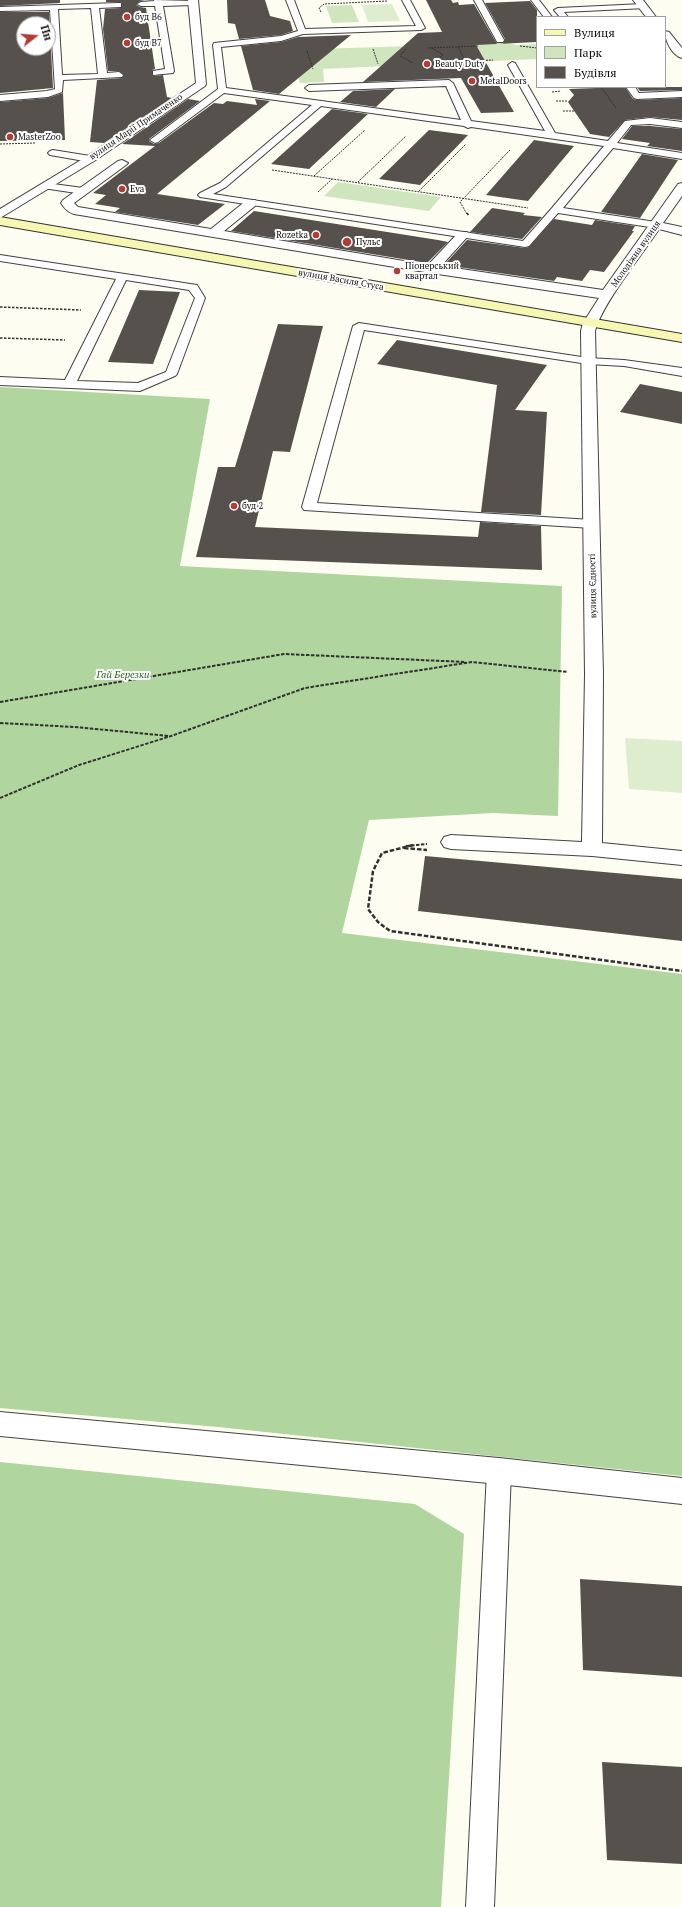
<!DOCTYPE html>
<html>
<head>
<meta charset="utf-8">
<style>
  body { margin:0 }
  #map { position:relative; width:682px; height:1907px; overflow:hidden; background:#fefdf2; font-family:"PT Serif",serif }
  canvas { display:block }
  .legend { position:absolute; left:536px; top:16px; width:130px; height:72px; box-sizing:border-box; background:#fff; border:1px solid #9f9f9f; margin:0; padding:5px 7px; list-style:none; font-size:12px; color:#0f0f0f }
  .legend li { display:flex; align-items:center; gap:8px; height:20px }
  .legend b { width:20px; border:1px solid #9f9f9f }
  .north { position:absolute; left:16px; top:16px; width:40px; height:40px; box-sizing:border-box; background:#fff; border:1px solid #9f9f9f; border-radius:50%; rotate:73deg; font-size:11px; font-weight:700; line-height:16px; text-align:center; color:#0f0f0f }
  .north::after { content:''; display:block; margin:auto; width:14px; height:18px; background:#b13d34; clip-path:polygon(50% 0,100% 100%,50% 72%,0 100%) }
</style>
</head>
<body>
<div id="map">
<canvas width="682" height="1907"></canvas>
<ul class="legend">
<li><b style="height:5px;background:#f7f7b4"></b>Вулиця</li>
<li><b style="height:11px;background:#cee5be"></b>Парк</li>
<li><b style="height:11px;background:#56514c"></b>Будівля</li>
</ul>
<div class="north">Пн</div>
</div>
<script>
const ctx = document.querySelector('canvas').getContext('2d');
ctx.lineJoin = 'round';
function fillPath(path, color) {
  ctx.fillStyle = color;
  ctx.fill(path, 'evenodd');
}
function trace(path, color, width, dash) {
  ctx.strokeStyle = color;
  ctx.lineWidth = width;
  ctx.lineCap = dash ? 'butt' : 'round';
  ctx.setLineDash(dash || []);
  ctx.stroke(path);
}
function label(font, color, halo, rows, align = 'center') {
  ctx.font = font + ' "PT Serif",serif';
  ctx.lineWidth = 4;
  ctx.setLineDash([]);
  ctx.textBaseline = 'middle';
  ctx.strokeStyle = halo;
  ctx.fillStyle = color;
  for (const [text, x, y, turn = 0] of rows) {
    ctx.save();
    ctx.translate(x, y);
    ctx.rotate((+turn || 0) * Math.PI / 180);
    ctx.textAlign = isNaN(turn) ? turn : align;
    if (halo) ctx.strokeText(text, 0, 0);
    ctx.fillText(text, 0, 0);
    ctx.restore();
  }
}
const green = new Path2D(`
  M 352,5 L 359,22 L 332,23 L 326,6 Z
  M 287,41 L 318,49 L 508,43 L 517,45 L 537,44 L 537,59 L 323,69 L 324,82 L 300,83 Z
  M 338,182 L 441,197 L 429,211 L 324,196 Z`);
const forest = new Path2D(`
  M 0,387 L 210,399 L 180,566 L 562,586 L 558,816 L 493,813 L 369,820 L 342,933 L 682,974 L 682,1476 L 218,1427 L 0,1408 Z
  M 0,1462 L 415,1504 L 464,1534 L 441,1907 L 0,1907 Z`);
const pitch = new Path2D(`
  M 392,4 L 400,21 L 368,22 L 362,5 Z
  M 625,738 L 682,741 L 682,793 L 629,789 Z`);
const building = new Path2D(`
  M 0,0 L 60,0 L 60,3 L 0,6 Z
  M 106,0 L 145,0 L 140,1 L 136,5 L 140,7 L 146,8 L 155,69 L 152,70 L 152,75 L 153,76 L 163,75 L 167,97 L 172,98 L 104,143 L 90,142 L 97,80 L 122,78 L 124,75 L 119,71 L 108,71 L 103,29 L 105,9 L 121,8 L 122,3 L 121,2 L 106,2 Z
  M 227,0 L 265,0 L 270,16 L 290,21 L 293,31 L 281,35 L 239,39 L 235,24 L 228,23 Z
  M 426,0 L 451,0 L 453,3 L 458,2 L 459,5 L 474,4 L 497,44 L 503,44 L 505,39 L 485,3 L 530,1 L 537,10 L 537,42 L 476,45 L 514,112 L 481,113 L 461,78 L 363,82 L 418,33 L 442,32 Z
  M 0,12 L 49,12 L 53,88 L 0,93 ZM 24,24 L 48,24 L 48,48 L 24,48 Z
  M 351,35 L 279,94 L 253,90 L 241,46 L 281,42 L 298,37 Z
  M 625,87 L 633,99 L 637,100 L 682,98 L 682,120 L 650,117 L 625,120 L 609,137 L 590,134 L 568,102 L 574,95 L 569,89 Z
  M 637,87 L 682,87 L 682,90 L 640,91 Z
  M 395,89 L 376,107 L 340,102 L 353,91 Z
  M 63,93 L 65,140 L 0,141 L 0,102 L 48,98 Z
  M 188,99 L 200,101 L 149,139 L 149,141 L 154,144 L 159,143 L 214,103 L 223,104 L 227,101 L 257,105 L 255,99 L 270,101 L 157,194 L 225,204 L 198,225 L 115,212 L 120,208 L 95,204 L 106,195 L 93,193 L 155,146 L 122,144 Z
  M 332,109 L 368,114 L 309,169 L 271,164 Z
  M 632,126 L 650,126 L 682,129 L 682,151 L 647,146 L 650,143 L 622,139 Z
  M 429,130 L 468,135 L 420,185 L 379,179 Z
  M 534,140 L 574,146 L 528,201 L 486,195 Z
  M 642,154 L 678,160 L 640,218 L 601,212 Z
  M 492,208 L 525,213 L 523,215 L 542,217 L 522,239 L 470,232 Z
  M 254,211 L 438,240 L 448,242 L 427,263 L 231,231 Z
  M 554,219 L 592,225 L 595,220 L 635,226 L 632,231 L 634,231 L 604,272 L 590,270 L 582,281 L 557,277 L 554,281 L 444,265 L 467,240 L 525,248 L 529,247 Z
  M 139,290 L 180,292 L 153,364 L 108,362 Z
  M 278,324 L 323,326 L 290,452 L 273,451 L 255,527 L 478,537 L 480,522 L 541,526 L 542,570 L 196,557 L 218,467 L 235,467 Z
  M 397,340 L 547,365 L 515,410 L 547,412 L 541,515 L 481,512 L 497,385 L 377,364 Z
  M 640,384 L 682,392 L 682,424 L 620,412 Z
  M 425,856 L 682,879 L 682,941 L 418,911 Z
  M 580,1579 L 682,1586 L 682,1677 L 583,1670 Z
  M 602,1762 L 682,1767 L 682,1864 L 607,1860 Z`);
const pathFar3 = new Path2D(`
  M 321,12 L 319,8 L 324,4 L 387,1
  M 520,46 L 537,48
  M 458,47 L 465,61
  M 428,48 L 479,46
  M 432,48 L 443,55 L 434,62
  M 373,49 L 378,64
  M 406,49 L 400,56 L 413,63
  M 307,51 L 313,69
  M 450,62 L 493,60
  M 601,87 L 616,108
  M 552,92 L 561,91
  M 556,101 L 568,101
  M 563,111 L 574,111
  M 0,144 L 36,143
  M 272,170 L 528,208
  M 314,176 L 365,130
  M 358,182 L 406,136
  M 419,191 L 466,144
  M 318,192 L 332,179
  M 467,214 L 460,202 L 510,150`);
const pathFar2 = new Path2D(`
  M 467,213 L 469,216
  M 0,307 L 81,310
  M 0,338 L 65,340`);
const pathFar1 = new Path2D(`
  M 0,702 L 284,654 L 466,662
  M 0,723 L 75,727 L 169,736
  M 0,798 L 79,765 L 171,736 L 305,688 L 472,662 L 568,672
  M 406,846 L 427,844`);
const path = new Path2D(`
  M 413,845 L 382,853 L 373,871 L 368,909 L 378,922 L 390,931 L 682,971
  M 404,848 L 427,850`);
const service = new Path2D(`
  M 154,0 L 193,1 L 197,3 L 193,5 L 163,6 L 174,71 L 173,73 L 153,75 L 153,71 L 165,69 L 155,6 L 141,6 L 137,4 L 141,2 L 154,1 Z
  M 286,0 L 294,0 L 305,29 L 416,26 L 402,0 L 410,0 L 425,28 L 421,30 L 303,34 L 281,41 L 221,47 L 226,88 L 461,120 L 446,86 L 309,91 L 305,88 L 309,85 L 449,80 L 453,83 L 471,121 L 545,131 L 508,65 L 512,62 L 515,63 L 555,133 L 608,141 L 625,121 L 650,118 L 682,122 L 682,128 L 650,124 L 631,125 L 617,143 L 682,153 L 682,159 L 613,148 L 563,208 L 656,222 L 661,225 L 656,228 L 558,213 L 529,246 L 525,247 L 200,197 L 198,195 L 200,193 L 220,183 L 312,105 L 224,93 L 158,142 L 155,143 L 150,140 L 218,89 L 213,45 L 214,43 L 281,36 L 298,31 ZM 321,106 L 464,126 L 468,128 L 471,127 L 604,146 L 552,208 L 523,241 L 213,194 L 226,187 Z
  M 474,0 L 482,0 L 504,40 L 503,42 L 497,42 L 496,40 Z
  M 531,0 L 539,0 L 552,17 L 544,17 Z
  M 118,3 L 121,3 L 121,7 L 99,8 L 107,73 L 119,72 L 123,75 L 122,77 L 63,80 L 62,92 L 48,97 L 0,101 L 0,95 L 47,91 L 55,89 L 50,10 L 0,11 L 0,7 ZM 91,8 L 98,74 L 62,75 L 58,9 Z
  M 643,4 L 646,4 L 646,8 L 564,12 L 568,17 L 560,17 L 554,10 L 558,8 Z
  M 626,87 L 635,87 L 639,93 L 682,91 L 682,97 L 637,99 L 634,98 Z
  M 53,150 L 90,156 L 95,159 L 90,162 L 50,155 L 48,153 L 50,151 Z
  M 46,183 L 83,188 L 88,191 L 83,194 L 43,188 L 41,186 L 43,184 Z
  M 0,255 L 197,285 L 205,298 L 177,374 L 175,376 L 140,391 L 0,385 L 0,377 L 65,380 L 116,279 L 0,261 ZM 126,280 L 189,290 L 195,298 L 166,372 L 138,383 L 77,381 Z
  M 359,323 L 588,358 L 624,360 L 682,368 L 682,376 L 624,366 L 588,364 L 364,330 L 317,503 L 592,520 L 597,521 L 599,524 L 597,527 L 592,528 L 304,510 L 302,507 L 353,326 Z
  M 499,1460 L 507,1464 L 511,1471 L 494,1907 L 466,1907 L 487,1471 L 491,1464 Z`);
const minor = new Path2D(`
  M 188,0 L 198,0 L 206,84 L 205,86 L 94,161 L 0,218 L 0,209 L 86,157 L 196,83 Z
  M 633,0 L 643,0 L 656,17 L 646,17 Z
  M 665,31 L 669,32 L 682,48 L 682,58 C 672,55 665,41 665,31 Z
  M 122,160 L 128,163 L 126,165 L 74,203 L 78,207 L 211,229 L 247,200 L 255,200 L 257,203 L 255,206 L 224,231 L 428,265 L 459,232 L 467,232 L 469,235 L 441,266 L 603,290 L 678,184 L 682,183 L 682,196 L 663,223 L 682,227 L 682,235 L 659,229 C 642,255 602,304 595,331 L 603,675 L 602,843 L 682,851 L 682,865 L 592,856 L 451,849 L 444,847 L 441,842 L 444,837 L 451,835 L 582,842 L 585,675 L 581,331 L 583,323 L 599,298 L 431,273 L 74,214 C 68,212 64,208 61,203 L 63,200 L 118,161 Z
  M 0,1412 L 499,1458 L 682,1478 L 682,1504 L 499,1484 L 0,1436 Z`);
const secondary = new Path2D(`
  M 0,217 L 682,334 L 682,342 L 0,225 Z`);
const markers = [
  [127,17,4,"#b13d34"],
  [127,43,4,"#b13d34"],
  [427,64,4,"#b13d34"],
  [472,81,4,"#b13d34"],
  [10,137,4,"#b13d34"],
  [122,189,4,"#b13d34"],
  [316,235,4,"#b13d34"],
  [347,242,5,"#b13d34"],
  [397,271,4,"#b13d34"],
  [234,506,4,"#b13d34"]
];
const farPoinames = [
  ["буд В6",135,17],
  ["буд В7",135,43],
  ["Beauty Duty",435,64],
  ["MetalDoors",480,81],
  ["MasterZoo",18,137],
  ["Eva",130,189],
  ["Rozetka",308,235,"right"],
  ["Пульс",356,242],
  ["Піонерський",405,266],
  ["квартал",405,276],
  ["буд 2",242,506]
];
const farStreetnames = [
  ["вулиця Марії Примаченко",136,127,-34],
  ["Молодіжна вулиця",636,254,-55],
  ["вулиця Василя Стуса",341,280,10],
  ["вулиця Єдності",593,586,-91]
];
const parkNames = [
  ["Гай Березки",123,675]
];
fillPath(green, '#cee5be');
fillPath(forest, '#b1d59f');
fillPath(pitch, '#dfedcf');
fillPath(building, '#56514c');
trace(service, '#424242', 2);
trace(minor, '#424242', 2);
trace(secondary, '#313131', 2);
trace(pathFar3, '#313131', 1, [2, 1]);
trace(pathFar2, '#313131', 1.5, [2.5, 1.5]);
trace(pathFar1, '#313131', 2, [3.5, 1.5]);
trace(path, '#313131', 2.5, [4.5, 2]);
fillPath(service, '#fff');
fillPath(minor, '#fff');
fillPath(secondary, '#f7f7b4');
for (const [x, y, r, color] of markers) {
  const dot = new Path2D();
  dot.arc(x, y, r, 0, 2 * Math.PI);
  ctx.fillStyle = color;
  ctx.fill(dot);
  trace(dot, '#fff', 1.5);
}
label('9px', '#0f0f0f', '#fff', farPoinames, 'left');
label('9px', '#0f0f0f', '#fff', farStreetnames);
label('italic 10px', '#2a6125', '#fff', parkNames);
</script>
</body>
</html>
